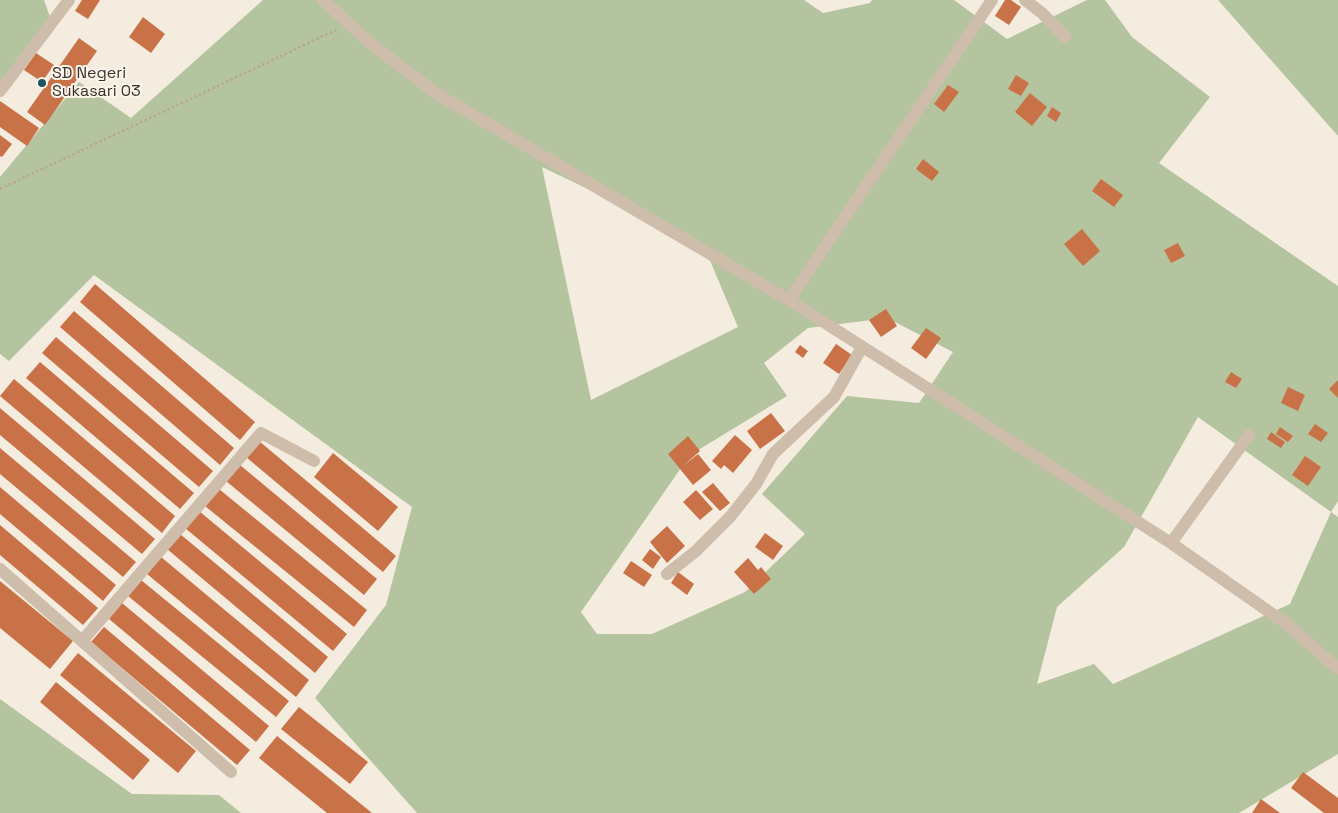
<!DOCTYPE html>
<html>
<head>
<meta charset="utf-8">
<style>
  body { margin:0 }
  canvas { display:block; background:#f4ecdf }
</style>
</head>
<body>
<canvas width="1338" height="813"></canvas>
<script>
const ctx = document.querySelector('canvas').getContext('2d');
ctx.lineJoin = 'round';
function fillPath(path, color) {
  ctx.fillStyle = color;
  ctx.fill(path, 'evenodd');
}
function trace(path, color, width, dash) {
  ctx.strokeStyle = color;
  ctx.lineWidth = width;
  ctx.lineCap = dash ? 'butt' : 'round';
  ctx.setLineDash(dash || []);
  ctx.stroke(path);
}
function label(font, color, halo, rows, align = 'center') {
  ctx.font = font + ' "Space Grotesk",sans-serif';
  ctx.lineWidth = 4;
  ctx.setLineDash([]);
  ctx.textBaseline = 'middle';
  ctx.strokeStyle = halo;
  ctx.fillStyle = color;
  for (const [text, x, y, turn = 0] of rows) {
    ctx.save();
    ctx.translate(x, y);
    ctx.rotate((+turn || 0) * Math.PI / 180);
    ctx.textAlign = isNaN(turn) ? turn : align;
    if (halo) ctx.strokeText(text, 0, 0);
    ctx.fillText(text, 0, 0);
    ctx.restore();
  }
}
const green = new Path2D(`
  M 0,0 L 44,0 L 50,17 L 0,89 Z
  M 263,0 L 804,0 L 823,13 L 870,3 L 872,0 L 954,0 L 1007,39 L 1087,0 L 1105,0 L 1132,37 L 1210,97 L 1159,163 L 1338,286 L 1338,501 L 1331,512 L 1338,517 L 1338,754 L 1239,813 L 417,813 L 315,698 L 386,605 L 412,507 L 94,275 L 9,361 L 0,354 L 0,177 L 79,82 L 131,118 ZM 542,167 L 703,244 L 738,327 L 591,400 ZM 887,318 L 953,352 L 919,403 L 847,396 L 762,494 L 805,534 L 745,592 L 652,634 L 597,634 L 581,612 L 690,455 L 787,396 L 764,363 L 808,328 ZM 1198,417 L 1331,512 L 1290,604 L 1113,684 L 1094,664 L 1037,684 L 1057,607 L 1124,547 Z
  M 1218,0 L 1338,0 L 1338,136 Z
  M 0,699 L 132,794 L 219,795 L 241,813 L 0,813 Z`);
const building = new Path2D(`
  M 82,0 L 100,0 L 88,19 L 75,11 Z
  M 1005,0 L 1011,0 L 1021,7 L 1009,25 L 995,16 Z
  M 143,17 L 165,34 L 151,53 L 129,37 Z
  M 79,38 L 97,51 L 45,125 L 27,112 Z
  M 36,53 L 54,65 L 42,82 L 24,70 Z
  M 1016,75 L 1029,83 L 1021,96 L 1008,89 Z
  M 948,85 L 959,92 L 944,112 L 934,104 Z
  M 1030,93 L 1047,107 L 1032,126 L 1015,112 Z
  M 0,101 L 39,128 L 27,146 L 0,127 Z
  M 1052,107 L 1061,113 L 1056,122 L 1047,116 Z
  M 0,135 L 12,144 L 2,157 L 0,156 Z
  M 923,159 L 939,172 L 932,181 L 916,169 Z
  M 1101,179 L 1123,195 L 1114,207 L 1092,191 Z
  M 1082,229 L 1100,251 L 1083,266 L 1064,244 Z
  M 1178,243 L 1185,256 L 1171,263 L 1164,250 Z
  M 95,284 L 255,422 L 240,440 L 80,302 Z
  M 886,309 L 897,326 L 881,337 L 869,320 Z
  M 74,311 L 234,448 L 220,465 L 60,327 Z
  M 926,328 L 941,338 L 926,359 L 911,348 Z
  M 56,337 L 213,471 L 199,487 L 42,353 Z
  M 836,344 L 852,355 L 839,374 L 823,363 Z
  M 800,345 L 808,351 L 803,358 L 795,352 Z
  M 40,362 L 194,493 L 180,509 L 26,378 Z
  M 1231,372 L 1242,379 L 1236,388 L 1225,382 Z
  M 14,379 L 175,516 L 162,533 L 0,396 Z
  M 1338,380 L 1338,398 L 1329,389 Z
  M 1288,387 L 1305,395 L 1298,411 L 1281,403 Z
  M 0,408 L 155,539 L 142,554 L 0,435 Z
  M 771,413 L 785,431 L 760,449 L 747,431 Z
  M 1315,424 L 1328,433 L 1321,442 L 1308,434 Z
  M 1280,427 L 1293,436 L 1288,442 L 1276,434 Z
  M 1271,432 L 1285,442 L 1281,448 L 1267,439 Z
  M 735,435 L 752,450 L 733,473 L 724,465 L 721,469 L 712,461 Z
  M 688,436 L 700,451 L 683,466 L 698,454 L 711,470 L 693,485 L 668,454 Z
  M 259,441 L 396,556 L 383,572 L 246,457 Z
  M 0,448 L 136,562 L 123,577 L 0,474 Z
  M 333,453 L 398,507 L 378,531 L 314,477 Z
  M 1305,456 L 1321,467 L 1308,486 L 1292,475 Z
  M 240,465 L 377,579 L 364,595 L 226,481 Z
  M 713,483 L 730,503 L 720,511 L 702,492 Z
  M 0,487 L 116,585 L 103,601 L 0,514 Z
  M 219,489 L 367,610 L 354,627 L 205,506 Z
  M 696,490 L 713,509 L 700,520 L 683,502 Z
  M 199,511 L 347,634 L 333,651 L 185,528 Z
  M 0,525 L 98,608 L 83,625 L 0,555 Z
  M 667,526 L 685,546 L 667,563 L 650,542 Z
  M 765,533 L 783,546 L 773,560 L 755,547 Z
  M 180,534 L 328,657 L 315,673 L 167,549 Z
  M 650,549 L 661,557 L 653,569 L 642,560 Z
  M 161,557 L 309,680 L 296,697 L 147,574 Z
  M 748,558 L 758,570 L 761,567 L 771,579 L 754,594 L 734,572 Z
  M 631,561 L 652,575 L 644,587 L 623,573 Z
  M 678,572 L 694,584 L 687,595 L 671,583 Z
  M 141,580 L 289,701 L 276,717 L 128,596 Z
  M 0,581 L 73,641 L 50,669 L 0,628 Z
  M 122,603 L 269,726 L 256,742 L 109,619 Z
  M 104,627 L 250,750 L 237,765 L 91,642 Z
  M 78,653 L 196,751 L 178,773 L 60,675 Z
  M 56,682 L 150,760 L 133,780 L 40,702 Z
  M 299,707 L 368,762 L 350,784 L 281,729 Z
  M 277,736 L 372,813 L 327,813 L 259,758 Z
  M 1303,772 L 1338,798 L 1338,813 L 1324,813 L 1291,788 Z
  M 1261,799 L 1280,813 L 1252,813 Z`);
const path = new Path2D(`
  M 0,189 L 336,30`);
const minor = new Path2D(`
  M 323,0 L 370,43 L 437,94 L 789,300 L 1171,543 L 1288,625 L 1338,669
  M 1025,0 L 1042,13 L 1065,37
  M 0,91 L 69,0
  M 789,300 L 992,0
  M 1171,543 L 1249,435
  M 0,569 L 231,772
  M 667,574 L 696,551 L 730,517 L 756,484 L 773,454 L 834,397 L 862,347
  M 82,641 L 261,433 L 314,461`);
const markers = [
  [42,83,5,"#1d545e"]
];
const poiNames = [
  ["SD Negeri",52,74],
  ["Sukasari 03",52,92]
];
fillPath(green, '#b4c49e');
fillPath(building, '#ca7247');
trace(path, '#b9a794', 2.5, [2.5, 2.5]);
trace(minor, '#cdbdaa', 12);
for (const [x, y, r, color] of markers) {
  const dot = new Path2D();
  dot.arc(x, y, r, 0, 2 * Math.PI);
  ctx.fillStyle = color;
  ctx.fill(dot);
  trace(dot, '#fbf5ec', 2);
}
label('16px', '#3a302a', '#fbf5ec', poiNames, 'left');
</script>
</body>
</html>
